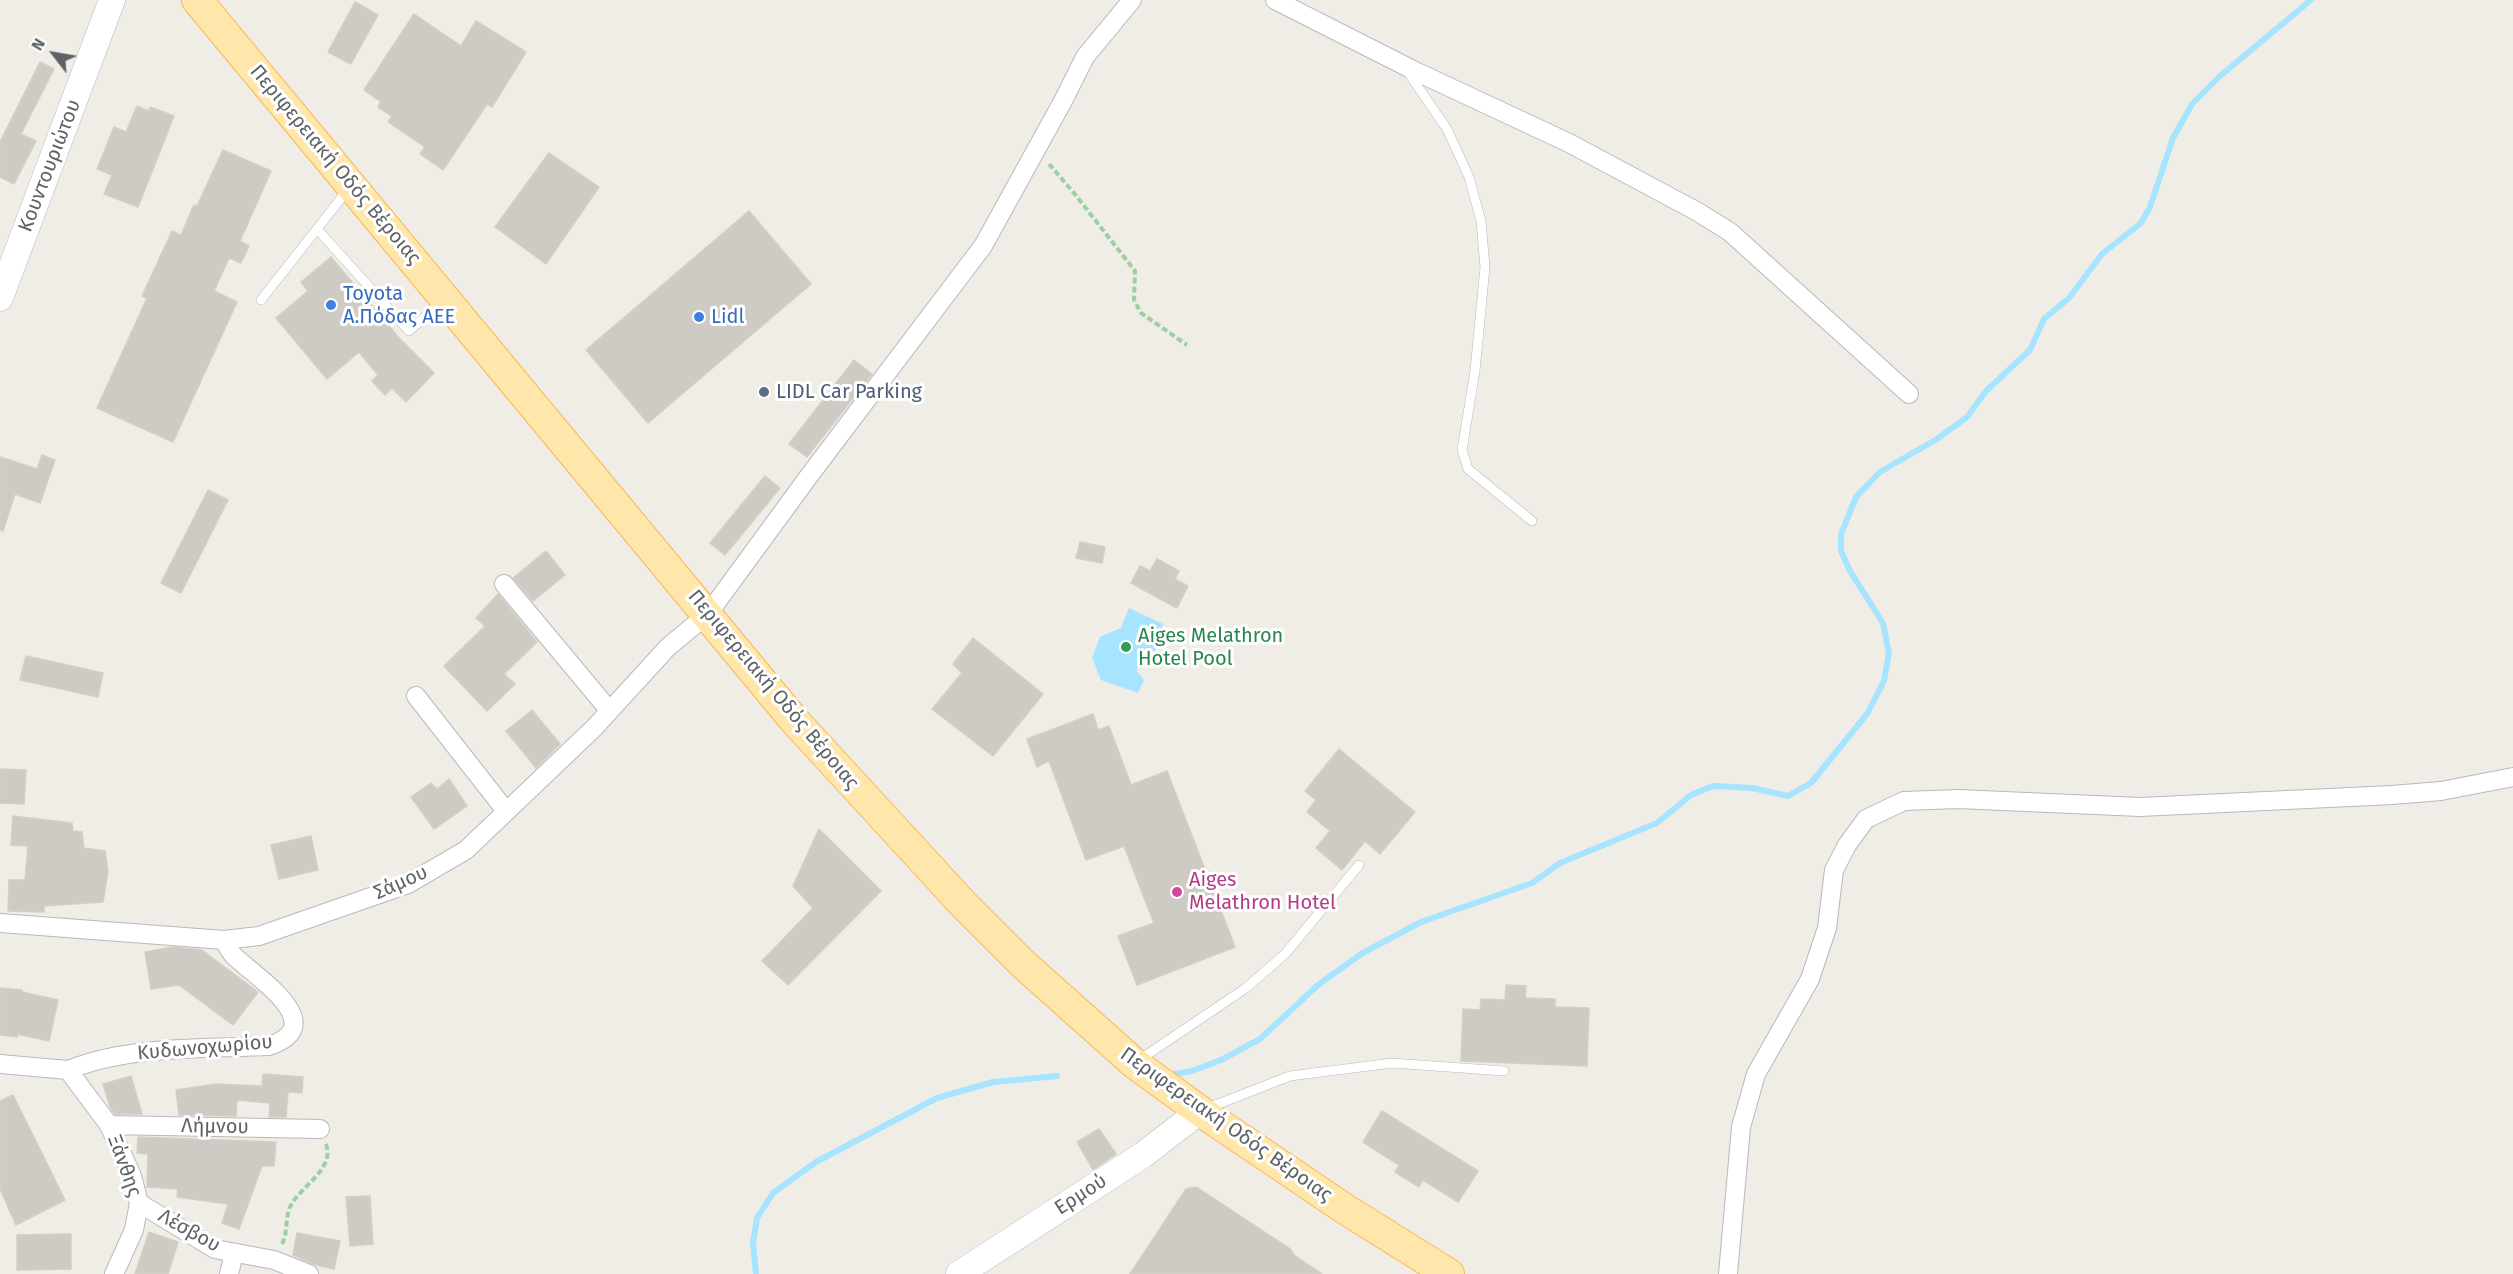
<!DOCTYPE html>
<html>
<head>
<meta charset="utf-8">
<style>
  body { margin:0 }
  #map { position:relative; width:2513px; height:1274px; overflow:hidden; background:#f0ede6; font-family:"Fira Sans",sans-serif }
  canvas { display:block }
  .north { position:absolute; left:24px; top:24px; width:60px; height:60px; -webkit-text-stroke:4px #fff; paint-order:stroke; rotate:301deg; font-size:16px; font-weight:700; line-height:24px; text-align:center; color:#5d6367 }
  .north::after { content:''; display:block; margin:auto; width:21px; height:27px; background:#5d6367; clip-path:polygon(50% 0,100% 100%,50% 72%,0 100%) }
</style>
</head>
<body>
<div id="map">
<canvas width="2513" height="1274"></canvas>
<div class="north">N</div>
</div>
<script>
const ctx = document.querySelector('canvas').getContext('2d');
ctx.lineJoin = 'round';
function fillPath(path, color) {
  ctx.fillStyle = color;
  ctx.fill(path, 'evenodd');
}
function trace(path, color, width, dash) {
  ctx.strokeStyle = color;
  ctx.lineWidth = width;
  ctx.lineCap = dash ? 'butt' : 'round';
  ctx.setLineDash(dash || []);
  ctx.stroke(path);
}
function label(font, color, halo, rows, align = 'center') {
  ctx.font = font + ' "Fira Sans",sans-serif';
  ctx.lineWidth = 6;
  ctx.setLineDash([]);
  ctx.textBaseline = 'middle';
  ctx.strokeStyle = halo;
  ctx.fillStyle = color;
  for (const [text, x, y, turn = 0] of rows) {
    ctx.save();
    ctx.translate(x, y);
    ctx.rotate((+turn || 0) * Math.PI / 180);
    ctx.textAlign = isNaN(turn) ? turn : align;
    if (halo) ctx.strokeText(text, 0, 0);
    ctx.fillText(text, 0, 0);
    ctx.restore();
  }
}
const water = new Path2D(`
  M 1129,608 L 1163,624 L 1153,658 L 1140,661 L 1137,671 L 1144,680 L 1138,693 L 1101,680 L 1092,658 L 1100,637 L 1121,628 Z`);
const stream = new Path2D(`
  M 1174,1074 L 1192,1071 L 1221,1060 L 1260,1039 L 1318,985 L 1361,954 L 1421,922 L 1532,883 L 1560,863 L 1657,823 L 1691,795 L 1713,786 L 1752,788 L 1788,796 L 1811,783 L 1867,714 L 1884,681 L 1889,653 L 1883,623 L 1850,571 L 1841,551 L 1841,534 L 1856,497 L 1880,472 L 1937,439 L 1967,417 L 1986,391 L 2030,350 L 2044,319 L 2069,298 L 2102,254 L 2141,223 L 2150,207 L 2173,138 L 2192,104 L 2220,76 L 2311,0
  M 756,1274 L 753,1243 L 757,1218 L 773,1193 L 816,1162 L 937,1098 L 993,1082 L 1057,1076`);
const building = new Path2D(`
  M 355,2 L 378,15 L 351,64 L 328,52 Z
  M 414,14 L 461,46 L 476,21 L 526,52 L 492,107 L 487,104 L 443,170 L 420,154 L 425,147 L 388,122 L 392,116 L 378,107 L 381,102 L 364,90 Z
  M 40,62 L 54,69 L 21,134 L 36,141 L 14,184 L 0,177 L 0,142 Z
  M 137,106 L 149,111 L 150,107 L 174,116 L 138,207 L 104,194 L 112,175 L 97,169 L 114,127 L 126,132 Z
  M 223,150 L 271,171 L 240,241 L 249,246 L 241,263 L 229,258 L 214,291 L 237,302 L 173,442 L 97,408 L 147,298 L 142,296 L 172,231 L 181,235 L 194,205 L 197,206 Z
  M 549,153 L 599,187 L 546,264 L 495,227 Z
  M 749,211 L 811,284 L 648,423 L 586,350 Z
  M 331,257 L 399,338 L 434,373 L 406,402 L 392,388 L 385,395 L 372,381 L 378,375 L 359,352 L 327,379 L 276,318 L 308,291 L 301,282 Z
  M 854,360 L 872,374 L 807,457 L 789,444 Z
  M 42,455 L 55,460 L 40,503 L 15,494 L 3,531 L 0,530 L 0,457 L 37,469 Z
  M 765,476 L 780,488 L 725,555 L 710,543 Z
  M 208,490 L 228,500 L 181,593 L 161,583 Z
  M 1080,542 L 1105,547 L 1102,563 L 1076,558 Z
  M 546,551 L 565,575 L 533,601 L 513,578 Z
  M 1157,559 L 1179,571 L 1175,579 L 1188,586 L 1177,608 L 1131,583 L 1140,566 L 1150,571 Z
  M 498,594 L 537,642 L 504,674 L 515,684 L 487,711 L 444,666 L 485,626 L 476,618 Z
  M 973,638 L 1043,694 L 993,756 L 932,709 L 962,673 L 953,664 Z
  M 26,656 L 103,673 L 98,697 L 20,680 Z
  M 532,710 L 560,744 L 536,768 L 506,731 Z
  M 1093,714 L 1098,730 L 1109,726 L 1131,785 L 1167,771 L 1235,947 L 1137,985 L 1118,936 L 1154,923 L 1124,846 L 1086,860 L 1049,761 L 1037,767 L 1027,739 Z
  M 1339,749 L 1415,812 L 1380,854 L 1365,841 L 1342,870 L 1316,848 L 1330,831 L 1307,812 L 1316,800 L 1305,791 Z
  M 0,769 L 26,770 L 24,804 L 0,803 Z
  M 449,779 L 467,806 L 434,829 L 411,797 L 431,783 L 437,789 Z
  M 13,816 L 72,823 L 73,831 L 82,832 L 84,848 L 105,851 L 108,871 L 103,902 L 44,906 L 44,912 L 8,911 L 9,880 L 25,880 L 28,846 L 11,845 Z
  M 819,829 L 881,891 L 788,985 L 762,961 L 813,908 L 793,886 Z
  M 311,836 L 318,870 L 279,879 L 271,845 Z
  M 173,947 L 202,950 L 258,992 L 233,1025 L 179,985 L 151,989 L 145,952 Z
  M 1506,985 L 1526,986 L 1525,998 L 1555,999 L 1555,1007 L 1589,1008 L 1587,1066 L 1461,1061 L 1463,1009 L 1480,1010 L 1481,999 L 1505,1000 Z
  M 0,988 L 22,990 L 22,992 L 58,1000 L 49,1041 L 17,1034 L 17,1037 L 0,1035 Z
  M 263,1074 L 303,1077 L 302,1093 L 288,1092 L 286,1117 L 269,1117 L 270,1103 L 237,1100 L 236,1116 L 179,1115 L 176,1090 L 216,1084 L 262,1086 Z
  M 131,1076 L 142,1114 L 115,1114 L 110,1107 L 103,1084 Z
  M 13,1095 L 65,1200 L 16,1225 L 0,1189 L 0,1101 Z
  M 1382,1111 L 1478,1171 L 1458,1202 L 1423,1180 L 1419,1187 L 1395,1172 L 1399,1165 L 1363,1142 Z
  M 1099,1129 L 1116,1154 L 1093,1170 L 1077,1142 Z
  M 138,1137 L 276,1142 L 274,1166 L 262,1166 L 239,1229 L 222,1223 L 228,1204 L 177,1197 L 178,1189 L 147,1187 L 148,1154 L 137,1153 Z
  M 1196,1187 L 1290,1249 L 1294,1255 L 1322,1274 L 1130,1274 L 1186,1189 Z
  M 370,1196 L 373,1244 L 350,1246 L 346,1197 Z
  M 149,1232 L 178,1242 L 168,1274 L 135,1274 Z
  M 297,1233 L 340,1241 L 334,1269 L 316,1265 L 293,1255 Z
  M 71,1234 L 71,1269 L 17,1270 L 17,1235 Z`);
const path = new Path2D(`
  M 1049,164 L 1074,193 L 1135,271 L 1134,300 L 1141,313 L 1187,345
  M 282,1244 C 288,1233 285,1218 290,1207 C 300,1186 335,1170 326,1144`);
const lane = new Path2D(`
  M 1407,71 L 1447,129 L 1469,177 L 1481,221 L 1485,267 L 1475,371 L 1462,450 L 1468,469 L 1532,521
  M 349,188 L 317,229 L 409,331 L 441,302
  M 261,300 L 317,229
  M 1139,1060 L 1246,988 L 1285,954 L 1359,865
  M 1208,1108 L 1290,1076 L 1392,1063 L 1504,1071`);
const street = new Path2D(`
  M 1275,0 L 1417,72 L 1569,143 L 1698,212 L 1730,232 L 1909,394
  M 504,584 L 609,710
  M 416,696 L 506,811
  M 0,923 L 224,940 L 259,936 L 408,884 L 466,850 L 594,728 L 668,647 L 708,614 L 809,476 L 983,246 L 1063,101 L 1085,57 L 1132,0
  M 0,1064 L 68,1070 L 109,1125 L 132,1176 L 139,1203 L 134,1230 L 114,1274
  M 68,1070 C 131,1045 203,1049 269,1046 C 332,1025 257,978 234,956 C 230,952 227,946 224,940
  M 109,1125 L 320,1129
  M 139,1203 L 215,1249 L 274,1260 L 309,1274
  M 229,1274 L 234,1253
  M 1728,1274 L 1741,1127 L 1756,1074 L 1810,979 L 1827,928 L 1834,870 L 1847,845 L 1866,819 L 1904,801 L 1958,799 L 2140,807 L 2392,795 L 2441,791 L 2513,777`);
const secondary = new Path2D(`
  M 0,298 L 112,0
  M 959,1274 L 1143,1155 L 1200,1111`);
const primary = new Path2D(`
  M 197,0 L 794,720 L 964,905 L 1022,963 L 1134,1063 L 1200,1111 L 1345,1209 L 1449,1274`);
const markers = [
  [331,305,6,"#3f7fe0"],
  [699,317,6,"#3f7fe0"],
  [764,392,6,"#5c6f8a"],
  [1126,647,6,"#2e9e5b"],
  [1177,892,6,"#d1479c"]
];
const streetNames = [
  ["Περιφερειακή Οδός Βέροιας",335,165,50],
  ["Κουντουριώτου",50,166,-69],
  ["Περιφερειακή Οδός Βέροιας",773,690,50],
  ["Σάμου",401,883,-24],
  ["Κυδωνοχωρίου",205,1048,-5],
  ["Περιφερειακή Οδός Βέροιας",1226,1125,35],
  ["Λήμνου",215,1127,1],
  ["Ξάνθης",124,1166,70],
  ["Ερμού",1081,1195,-33],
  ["Λέσβου",189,1231,29]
];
const shopNames = [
  ["Toyota",343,294],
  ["Α.Πόδας ΑΕΕ",343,317],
  ["Lidl",711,317]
];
const serviceNames = [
  ["LIDL Car Parking",776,392]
];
const leisureNames = [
  ["Aiges Melathron",1138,636],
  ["Hotel Pool",1138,659]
];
const hotelNames = [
  ["Aiges",1189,880],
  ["Melathron Hotel",1189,903]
];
fillPath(water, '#a7e4ff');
trace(stream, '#a7e4ff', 6);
fillPath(building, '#cecac4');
trace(building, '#d6cec3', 1.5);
trace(lane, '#b6b9bd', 10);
trace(street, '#b6b9bd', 20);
trace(secondary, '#b4babe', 27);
trace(primary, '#fbb654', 32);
trace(path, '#9cd0a3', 4, [6, 3]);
trace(lane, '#fff', 9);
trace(street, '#fff', 18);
trace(secondary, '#fff', 26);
trace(primary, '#ffe7ac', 30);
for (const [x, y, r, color] of markers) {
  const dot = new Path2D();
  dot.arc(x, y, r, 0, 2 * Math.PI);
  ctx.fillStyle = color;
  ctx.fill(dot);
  trace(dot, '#fff', 2);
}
label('20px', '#5d6367', '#fff', streetNames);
label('20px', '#366cbe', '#fff', shopNames, 'left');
label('20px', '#4e5e75', '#fff', serviceNames, 'left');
label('20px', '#27864d', '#fff', leisureNames, 'left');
label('20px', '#b23c85', '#fff', hotelNames, 'left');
</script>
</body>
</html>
